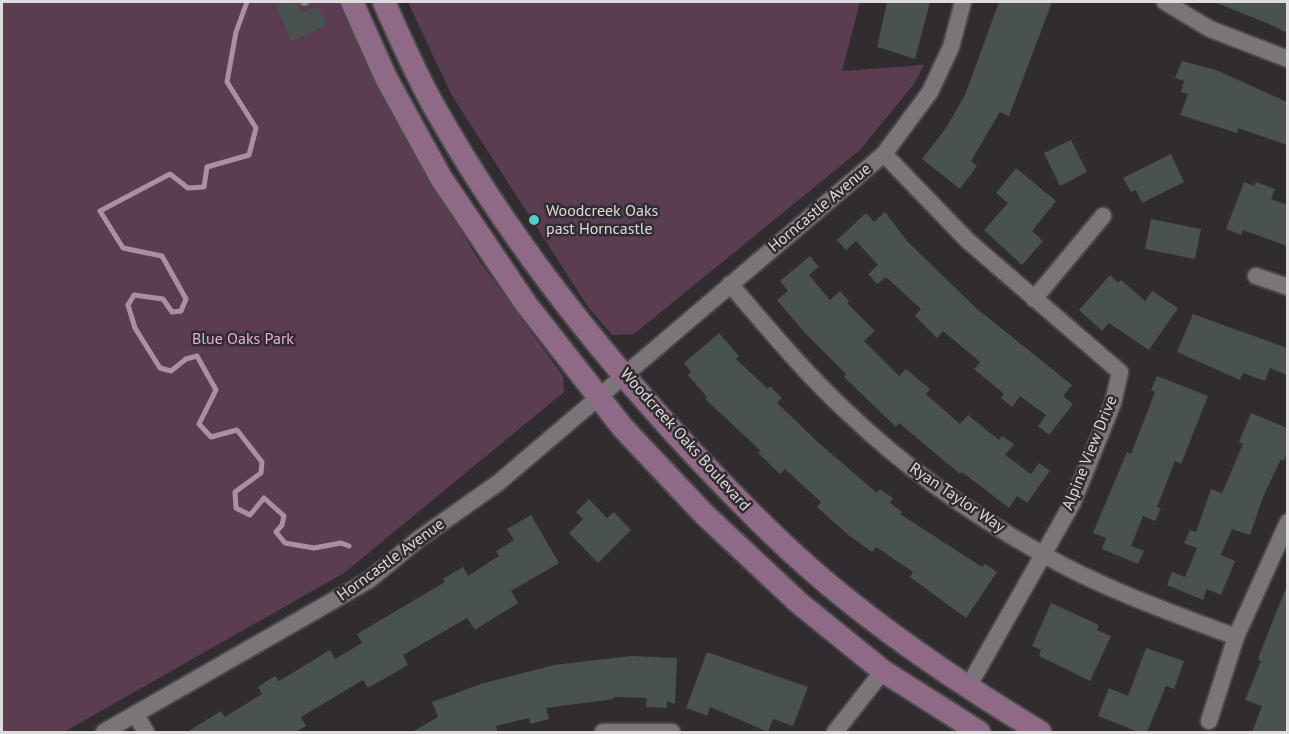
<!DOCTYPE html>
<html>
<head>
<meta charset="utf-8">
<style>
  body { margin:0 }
  #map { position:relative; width:1289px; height:734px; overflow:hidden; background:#312c30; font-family:"PT Sans",sans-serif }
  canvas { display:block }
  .frame { position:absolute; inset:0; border:3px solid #dfdcde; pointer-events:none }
</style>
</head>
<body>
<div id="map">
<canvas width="1289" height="734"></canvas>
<div class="frame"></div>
</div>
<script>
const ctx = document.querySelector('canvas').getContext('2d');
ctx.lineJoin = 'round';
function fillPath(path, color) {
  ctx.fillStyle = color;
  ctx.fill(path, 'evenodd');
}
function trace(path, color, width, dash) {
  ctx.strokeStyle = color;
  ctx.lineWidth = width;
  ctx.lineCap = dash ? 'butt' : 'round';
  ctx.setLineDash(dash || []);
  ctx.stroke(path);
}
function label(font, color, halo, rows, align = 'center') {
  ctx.font = font + ' "PT Sans",sans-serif';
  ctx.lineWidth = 5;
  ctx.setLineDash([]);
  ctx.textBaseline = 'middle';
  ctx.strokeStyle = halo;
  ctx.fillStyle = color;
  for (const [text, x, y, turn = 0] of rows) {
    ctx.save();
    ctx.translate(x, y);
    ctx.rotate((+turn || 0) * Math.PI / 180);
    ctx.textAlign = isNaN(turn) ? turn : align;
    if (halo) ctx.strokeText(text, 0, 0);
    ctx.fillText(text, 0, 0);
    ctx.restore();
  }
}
const green = new Path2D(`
  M 2,2 L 340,2 L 386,104 L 476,256 L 563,376 L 564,392 L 344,573 L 64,732 L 2,732 Z
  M 408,2 L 860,2 L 842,71 L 924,65 L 914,84 L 860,150 L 634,334 L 612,335 L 588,307 L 451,94 Z`);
const stream = new Path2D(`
  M 247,2 L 236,32 L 227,82 L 256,128 L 249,155 L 207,167 L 204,187 L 188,188 L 170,174 L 100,211 L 123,248 L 162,256 L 186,299 L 181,311 L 172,312 L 163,299 L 134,295 L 128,305 L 135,328 L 160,368 L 171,371 L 186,359 L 197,356 L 216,390 L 199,424 L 211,437 L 237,430 L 262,462 L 261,473 L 235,492 L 236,508 L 250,515 L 264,498 L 284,516 L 282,525 L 276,532 L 285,543 L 314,548 L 341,543 L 349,546`);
const building = new Path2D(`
  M 286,2 L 297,2 L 302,13 L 318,6 L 327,25 L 291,41 L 276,6 Z
  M 887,2 L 930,2 L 915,59 L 877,47 Z
  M 999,2 L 1052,2 L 1009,116 L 1000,112 L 971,161 L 977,166 L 960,189 L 922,159 L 946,128 L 965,95 Z
  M 1214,2 L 1287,2 L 1287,33 L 1269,24 Z
  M 1182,61 L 1216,70 L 1287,102 L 1287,145 L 1238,128 L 1237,133 L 1180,115 L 1188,94 L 1181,92 L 1184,81 L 1175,78 Z
  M 1071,140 L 1087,172 L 1060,186 L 1044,153 Z
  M 1171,154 L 1184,182 L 1142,203 L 1136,190 L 1131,192 L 1123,178 Z
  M 1016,168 L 1056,201 L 1032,231 L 1043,241 L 1022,265 L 984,230 L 1008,203 L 996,193 Z
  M 1244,182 L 1254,186 L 1256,182 L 1275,189 L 1271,199 L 1287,205 L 1287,246 L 1243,230 L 1241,235 L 1226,229 Z
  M 885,212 L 907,241 L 976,308 L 1072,385 L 1063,396 L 1073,404 L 1049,435 L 1038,426 L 1046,415 L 1020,396 L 1012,407 L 1001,398 L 1004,394 L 974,369 L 980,362 L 943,331 L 937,338 L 915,316 L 921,309 L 886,277 L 877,284 L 868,274 L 878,265 L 856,241 L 846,250 L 837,240 L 866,213 L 874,222 Z
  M 1151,219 L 1201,229 L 1195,259 L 1145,249 Z
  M 810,256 L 819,267 L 809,275 L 830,300 L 840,291 L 849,301 L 847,303 L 875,331 L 864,341 L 899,376 L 906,369 L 930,389 L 926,394 L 960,424 L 968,415 L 999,440 L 1002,436 L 1014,444 L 1005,455 L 1031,474 L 1039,463 L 1050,471 L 1027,503 L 1017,496 L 1009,508 L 962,472 L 960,474 L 899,423 L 896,427 L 844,377 L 846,374 L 805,333 L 777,300 L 788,291 L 780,281 Z
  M 1110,275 L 1118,283 L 1121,280 L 1145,301 L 1152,291 L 1178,308 L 1149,350 L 1109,323 L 1102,331 L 1079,310 Z
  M 1193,314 L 1287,348 L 1287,375 L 1270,368 L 1265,381 L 1243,373 L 1240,380 L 1177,352 Z
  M 719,333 L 739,356 L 736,359 L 768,389 L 770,386 L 782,398 L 777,403 L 820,444 L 877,493 L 880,489 L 893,498 L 890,503 L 902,512 L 900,514 L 982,567 L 985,564 L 997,572 L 966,618 L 910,577 L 913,572 L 876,547 L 872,552 L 847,534 L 817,507 L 821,502 L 785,469 L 780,474 L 758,453 L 760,450 L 705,399 L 707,397 L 688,375 L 691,372 L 684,363 Z
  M 1157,376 L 1208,396 L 1181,464 L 1175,461 L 1157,507 L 1161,508 L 1155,521 L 1143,516 L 1131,546 L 1144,551 L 1138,564 L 1102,549 L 1106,538 L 1093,533 L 1127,452 L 1131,454 L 1155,392 L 1151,390 Z
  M 1251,413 L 1287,428 L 1287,452 L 1284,461 L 1281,459 L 1263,497 L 1250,535 L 1232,529 L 1221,555 L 1235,561 L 1221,595 L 1207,589 L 1203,600 L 1167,585 L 1172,572 L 1185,577 L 1197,548 L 1184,543 L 1190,530 L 1196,532 L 1211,489 L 1222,493 L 1243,444 L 1239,442 Z
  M 589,499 L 607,518 L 614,512 L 631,530 L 598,563 L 569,533 L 583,519 L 576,512 Z
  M 531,515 L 559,563 L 511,591 L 518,603 L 475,630 L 467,618 L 403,655 L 408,665 L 368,688 L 363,680 L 301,717 L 306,726 L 295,732 L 187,732 L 221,711 L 225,717 L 262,694 L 258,687 L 275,676 L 279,681 L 330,650 L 335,659 L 362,643 L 357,634 L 445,582 L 443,579 L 463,567 L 468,576 L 499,556 L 496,551 L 514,540 L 507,529 Z
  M 1286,588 L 1287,732 L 1252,732 L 1262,706 L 1245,700 L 1261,661 L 1258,660 L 1260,653 Z
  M 1051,603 L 1099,625 L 1097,630 L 1111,636 L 1090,681 L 1039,656 L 1041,650 L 1032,646 Z
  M 1146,648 L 1184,661 L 1174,689 L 1166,686 L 1147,732 L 1138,732 L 1098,716 L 1109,688 L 1128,696 Z
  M 707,652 L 808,687 L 793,726 L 773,719 L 768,732 L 710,707 L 707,716 L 686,708 Z
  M 631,656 L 677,658 L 675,704 L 667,701 L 667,708 L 646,707 L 647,698 L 614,697 L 614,699 L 546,708 L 549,719 L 531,724 L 529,718 L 496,726 L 498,732 L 412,732 L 438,717 L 432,702 L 481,684 L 554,665 Z`);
const lane = new Path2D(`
  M 304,2 L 305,2`);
const street = new Path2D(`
  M 1165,2 L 1210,29 L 1288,59
  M 884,154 L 968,241 L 1120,372 L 1113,403 L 1073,502 L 968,687
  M 1256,276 L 1288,287
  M 730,284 C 767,327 804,372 846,411 C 904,467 974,516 1044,555 C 1104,589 1172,613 1236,637
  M 1034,299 L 1103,216
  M 136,715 L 146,732
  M 1209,721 L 1236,637 L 1288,522
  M 104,732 L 369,580 L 420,538 L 498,483 L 884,154 L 930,92 L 951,47 L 963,2
  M 603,732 L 672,732
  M 835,732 L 883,671`);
const secondary = new Path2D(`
  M 352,2 L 386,78 L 441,178 L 526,304 L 623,428 L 704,514 L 799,603 L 883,671 L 979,732
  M 384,2 C 400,38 416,75 436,110 C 505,232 598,351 694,454 C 743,506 794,558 850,602 C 910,650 974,692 1040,732`);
const markers = [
  [534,220,6,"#53cdca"]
];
const streetNames = [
  ["Horncastle Avenue",820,208,-40],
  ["Woodcreek Oaks Boulevard",685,440,48],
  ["Alpine View Drive",1090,453,-68],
  ["Ryan Taylor Way",957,498,34],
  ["Horncastle Avenue",391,560,-36]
];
const poiNames = [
  ["Woodcreek Oaks",546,211],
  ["past Horncastle",546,229]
];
const parkNames = [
  ["Blue Oaks Park",243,339]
];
fillPath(green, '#5a3d51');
trace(stream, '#ae8ea5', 5);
fillPath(building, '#4a5151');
trace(lane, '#4c494b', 11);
trace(street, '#4c494b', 20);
trace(secondary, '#4c494b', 26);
trace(lane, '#7b7579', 8);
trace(street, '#7b7579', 16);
trace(secondary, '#8f6a86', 22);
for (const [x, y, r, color] of markers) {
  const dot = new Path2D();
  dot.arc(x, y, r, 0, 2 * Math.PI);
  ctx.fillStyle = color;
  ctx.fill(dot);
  trace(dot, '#312c30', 2);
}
label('16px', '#dfdcde', '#312c30', streetNames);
label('16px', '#dfdcde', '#312c30', poiNames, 'left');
label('16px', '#efabdc', '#312c30', parkNames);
</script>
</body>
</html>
